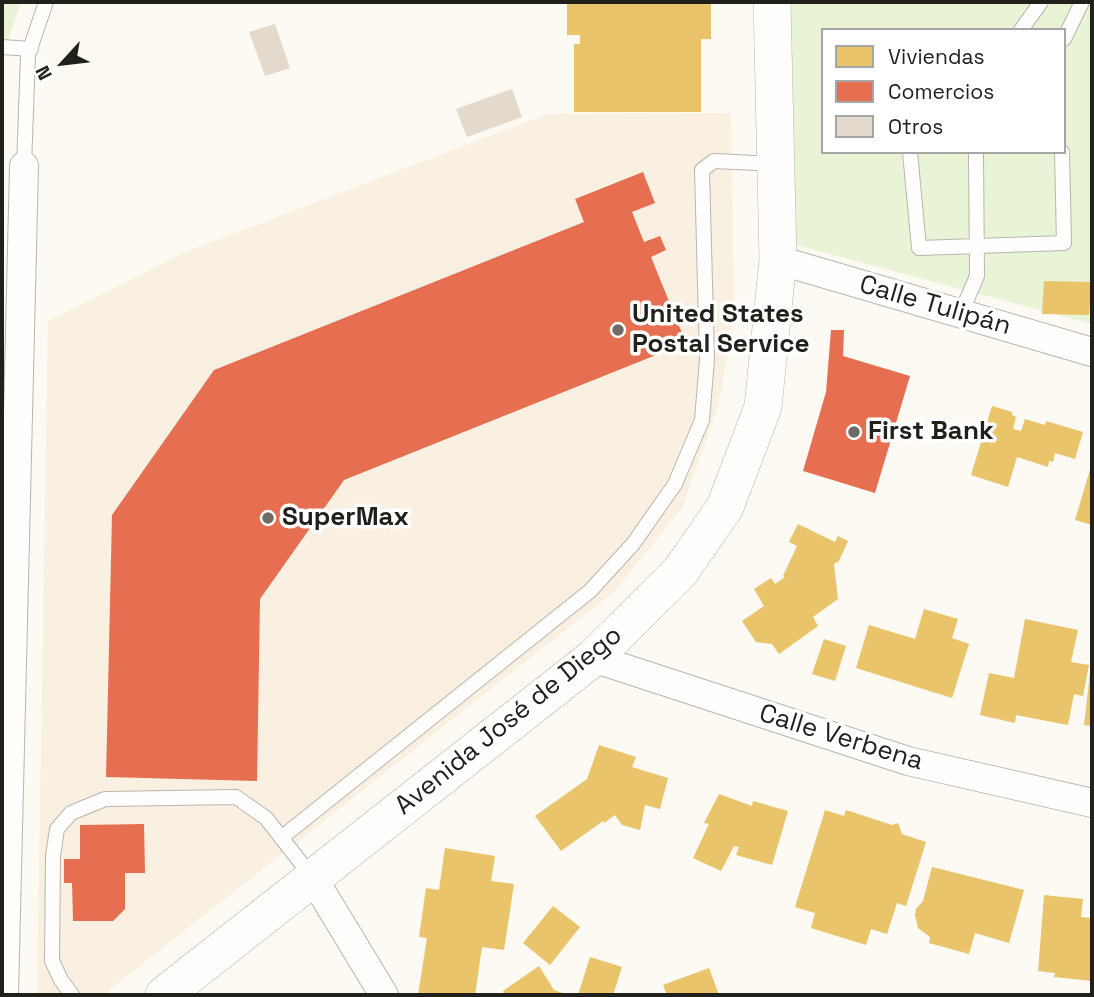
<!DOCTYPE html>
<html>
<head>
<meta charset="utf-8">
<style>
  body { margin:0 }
  #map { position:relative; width:1094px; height:997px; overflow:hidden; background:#fcfaf2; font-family:"Space Grotesk",sans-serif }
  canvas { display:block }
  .frame { position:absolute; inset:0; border:4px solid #21201b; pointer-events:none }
  .legend { position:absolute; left:821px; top:28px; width:245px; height:126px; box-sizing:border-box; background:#fff; border:2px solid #a6a6a4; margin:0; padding:9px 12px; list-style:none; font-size:21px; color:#21201b }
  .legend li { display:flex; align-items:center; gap:14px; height:35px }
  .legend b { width:35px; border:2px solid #a6a6a4 }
  .north { position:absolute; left:28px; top:28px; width:70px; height:70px; -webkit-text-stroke:5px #fff; paint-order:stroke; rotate:243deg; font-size:19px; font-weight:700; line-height:28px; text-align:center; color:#21201b }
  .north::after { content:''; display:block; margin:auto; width:24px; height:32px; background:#21201b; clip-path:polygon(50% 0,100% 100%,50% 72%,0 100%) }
</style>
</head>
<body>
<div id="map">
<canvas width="1094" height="997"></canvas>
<div class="frame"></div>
<ul class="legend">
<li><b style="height:19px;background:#e9c46a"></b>Viviendas</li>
<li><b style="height:19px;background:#e76f51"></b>Comercios</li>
<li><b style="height:19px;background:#e3dacd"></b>Otros</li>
</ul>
<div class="north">N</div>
</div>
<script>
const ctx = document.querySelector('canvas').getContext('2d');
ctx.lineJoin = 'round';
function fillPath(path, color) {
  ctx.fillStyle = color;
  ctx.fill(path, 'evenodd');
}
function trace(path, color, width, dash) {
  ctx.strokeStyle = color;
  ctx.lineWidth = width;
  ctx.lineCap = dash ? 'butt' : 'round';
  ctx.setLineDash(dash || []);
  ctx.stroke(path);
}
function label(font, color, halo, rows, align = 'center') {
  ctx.font = font + ' "Space Grotesk",sans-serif';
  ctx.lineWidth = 7;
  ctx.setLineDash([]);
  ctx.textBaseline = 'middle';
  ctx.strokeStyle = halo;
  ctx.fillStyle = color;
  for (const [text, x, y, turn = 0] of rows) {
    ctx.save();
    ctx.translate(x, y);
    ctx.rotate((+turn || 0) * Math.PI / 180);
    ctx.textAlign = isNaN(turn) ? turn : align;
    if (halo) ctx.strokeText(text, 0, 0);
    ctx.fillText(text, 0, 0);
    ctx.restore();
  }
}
const commercial = new Path2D(`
  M 731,113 L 734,311 L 719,404 L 682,508 L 614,592 L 103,995 L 37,995 L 48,321 L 183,253 L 547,114 Z`);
const green = new Path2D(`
  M 2,2 L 21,2 L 2,58 Z
  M 790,2 L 1092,2 L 1092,324 L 796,245 ZM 823,30 L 1064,30 L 1064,152 L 823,152 Z`);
const homes = new Path2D(`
  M 567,2 L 711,2 L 711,39 L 701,39 L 701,112 L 574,112 L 574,44 L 580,44 L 580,35 L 567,35 Z
  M 1044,281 L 1092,282 L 1089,315 L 1042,314 Z
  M 992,406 L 1012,412 L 1012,415 L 1016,417 L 1013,429 L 1021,431 L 1025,419 L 1045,425 L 1046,421 L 1083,432 L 1075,459 L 1055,453 L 1053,462 L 1049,461 L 1048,467 L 1017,457 L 1008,487 L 971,475 Z
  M 1092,463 L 1092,525 L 1075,520 Z
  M 798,524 L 835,542 L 838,536 L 848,541 L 838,563 L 836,562 L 834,565 L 838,599 L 813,617 L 818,626 L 779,654 L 772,644 L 756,642 L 742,621 L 764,606 L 754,589 L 771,578 L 775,584 L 785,577 L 783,576 L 797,546 L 789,542 Z
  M 924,609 L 958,619 L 952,638 L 969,644 L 952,698 L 856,668 L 869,625 L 915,639 Z
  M 1025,619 L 1078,630 L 1071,662 L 1089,665 L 1083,696 L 1074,694 L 1068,725 L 1016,715 L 1015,723 L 980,715 L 989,673 L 1014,678 Z
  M 824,639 L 846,646 L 835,681 L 812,674 Z
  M 1090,673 L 1092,673 L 1092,726 L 1084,725 Z
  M 599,745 L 636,757 L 632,767 L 668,778 L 660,809 L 645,805 L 640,830 L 622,825 L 615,815 L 604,823 L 603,821 L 561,851 L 535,816 L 587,779 Z
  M 719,794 L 752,806 L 753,801 L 788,811 L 772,865 L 736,855 L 739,847 L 734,846 L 721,871 L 693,858 L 709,824 L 704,823 Z
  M 825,810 L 844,816 L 846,810 L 892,825 L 898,823 L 902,834 L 926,842 L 906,906 L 897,903 L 887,934 L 871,929 L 866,945 L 811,928 L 815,913 L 795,907 Z
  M 445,848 L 495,856 L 491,881 L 514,884 L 504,950 L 482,947 L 475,995 L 418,995 L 427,938 L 419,937 L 426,888 L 439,890 Z
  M 932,867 L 1024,890 L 1009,943 L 975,933 L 969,954 L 929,943 L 930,937 L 918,928 L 915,915 L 916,909 L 923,901 Z
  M 1044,895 L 1083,899 L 1081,917 L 1092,918 L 1092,981 L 1054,977 L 1055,973 L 1038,971 Z
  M 553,906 L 580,927 L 550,965 L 523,943 Z
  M 590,957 L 622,967 L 613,995 L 578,995 Z
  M 539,966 L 554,990 L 568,995 L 505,995 L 503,991 Z
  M 709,968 L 719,995 L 667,995 L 663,985 Z`);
const shops = new Path2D(`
  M 643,172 L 655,203 L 632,212 L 644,242 L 660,236 L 666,250 L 651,257 L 686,343 L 344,480 L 260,599 L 257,781 L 106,777 L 112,515 L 214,370 L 584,222 L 575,199 Z
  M 831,330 L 844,330 L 843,356 L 910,376 L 875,493 L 803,471 L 826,392 Z
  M 144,824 L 145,873 L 125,873 L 125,909 L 113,921 L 73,921 L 72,883 L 64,883 L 64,859 L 80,859 L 80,825 Z`);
const building = new Path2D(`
  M 275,24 L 290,68 L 265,76 L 249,32 Z
  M 512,89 L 522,117 L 467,137 L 456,109 Z`);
const service = new Path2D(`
  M 1021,30 L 1041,2
  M 1064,39 L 1082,2
  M 2,47 L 31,49
  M 910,152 L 919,248 L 1064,243 L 1062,152
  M 24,166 L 28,55 L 46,2
  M 961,313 L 977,276 L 976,152
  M 281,838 L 590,591 L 633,544 L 675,484 L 702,420 L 707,359 L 702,170 L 714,161 L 776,164
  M 72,995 L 61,980 L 52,961 L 53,856 L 57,829 L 71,813 L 105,799 L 236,797 L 266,818 L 312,877`);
const minor = new Path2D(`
  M 778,260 L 1092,352
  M 593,658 L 908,761 L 1092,803
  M 313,878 L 384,995
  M 4,995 L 24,166`);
const tertiary = new Path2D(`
  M 164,995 L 593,658 L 680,572 L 725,507 L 763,407 L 778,260 L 772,2`);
const markers = [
  [618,330,7,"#6e6c66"],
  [854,432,7,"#6e6c66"],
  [268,518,7,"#6e6c66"]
];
const streetNames = [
  ["Calle Tulipán",935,306,16],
  ["Avenida José de Diego",509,721,-39],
  ["Calle Verbena",841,738,17]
];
const poiNames = [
  ["United States",632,315],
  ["Postal Service",632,345],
  ["First Bank",868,432],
  ["SuperMax",282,518]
];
fillPath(commercial, '#f9f0e2');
fillPath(green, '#e8f4d5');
fillPath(homes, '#e9c46a');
fillPath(shops, '#e76f51');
fillPath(building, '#e3dacd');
trace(service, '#b7b5b0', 16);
trace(minor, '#b7b5b0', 30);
trace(tertiary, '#b7b5b0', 38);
trace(service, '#fffefd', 14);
trace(minor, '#fffefd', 28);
trace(tertiary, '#fffefd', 37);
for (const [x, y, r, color] of markers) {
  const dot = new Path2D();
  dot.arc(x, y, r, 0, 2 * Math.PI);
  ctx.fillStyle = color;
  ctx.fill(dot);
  trace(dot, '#fff', 2.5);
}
label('26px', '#21201b', '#fff', streetNames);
label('bold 26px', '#21201b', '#fff', poiNames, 'left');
</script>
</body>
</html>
